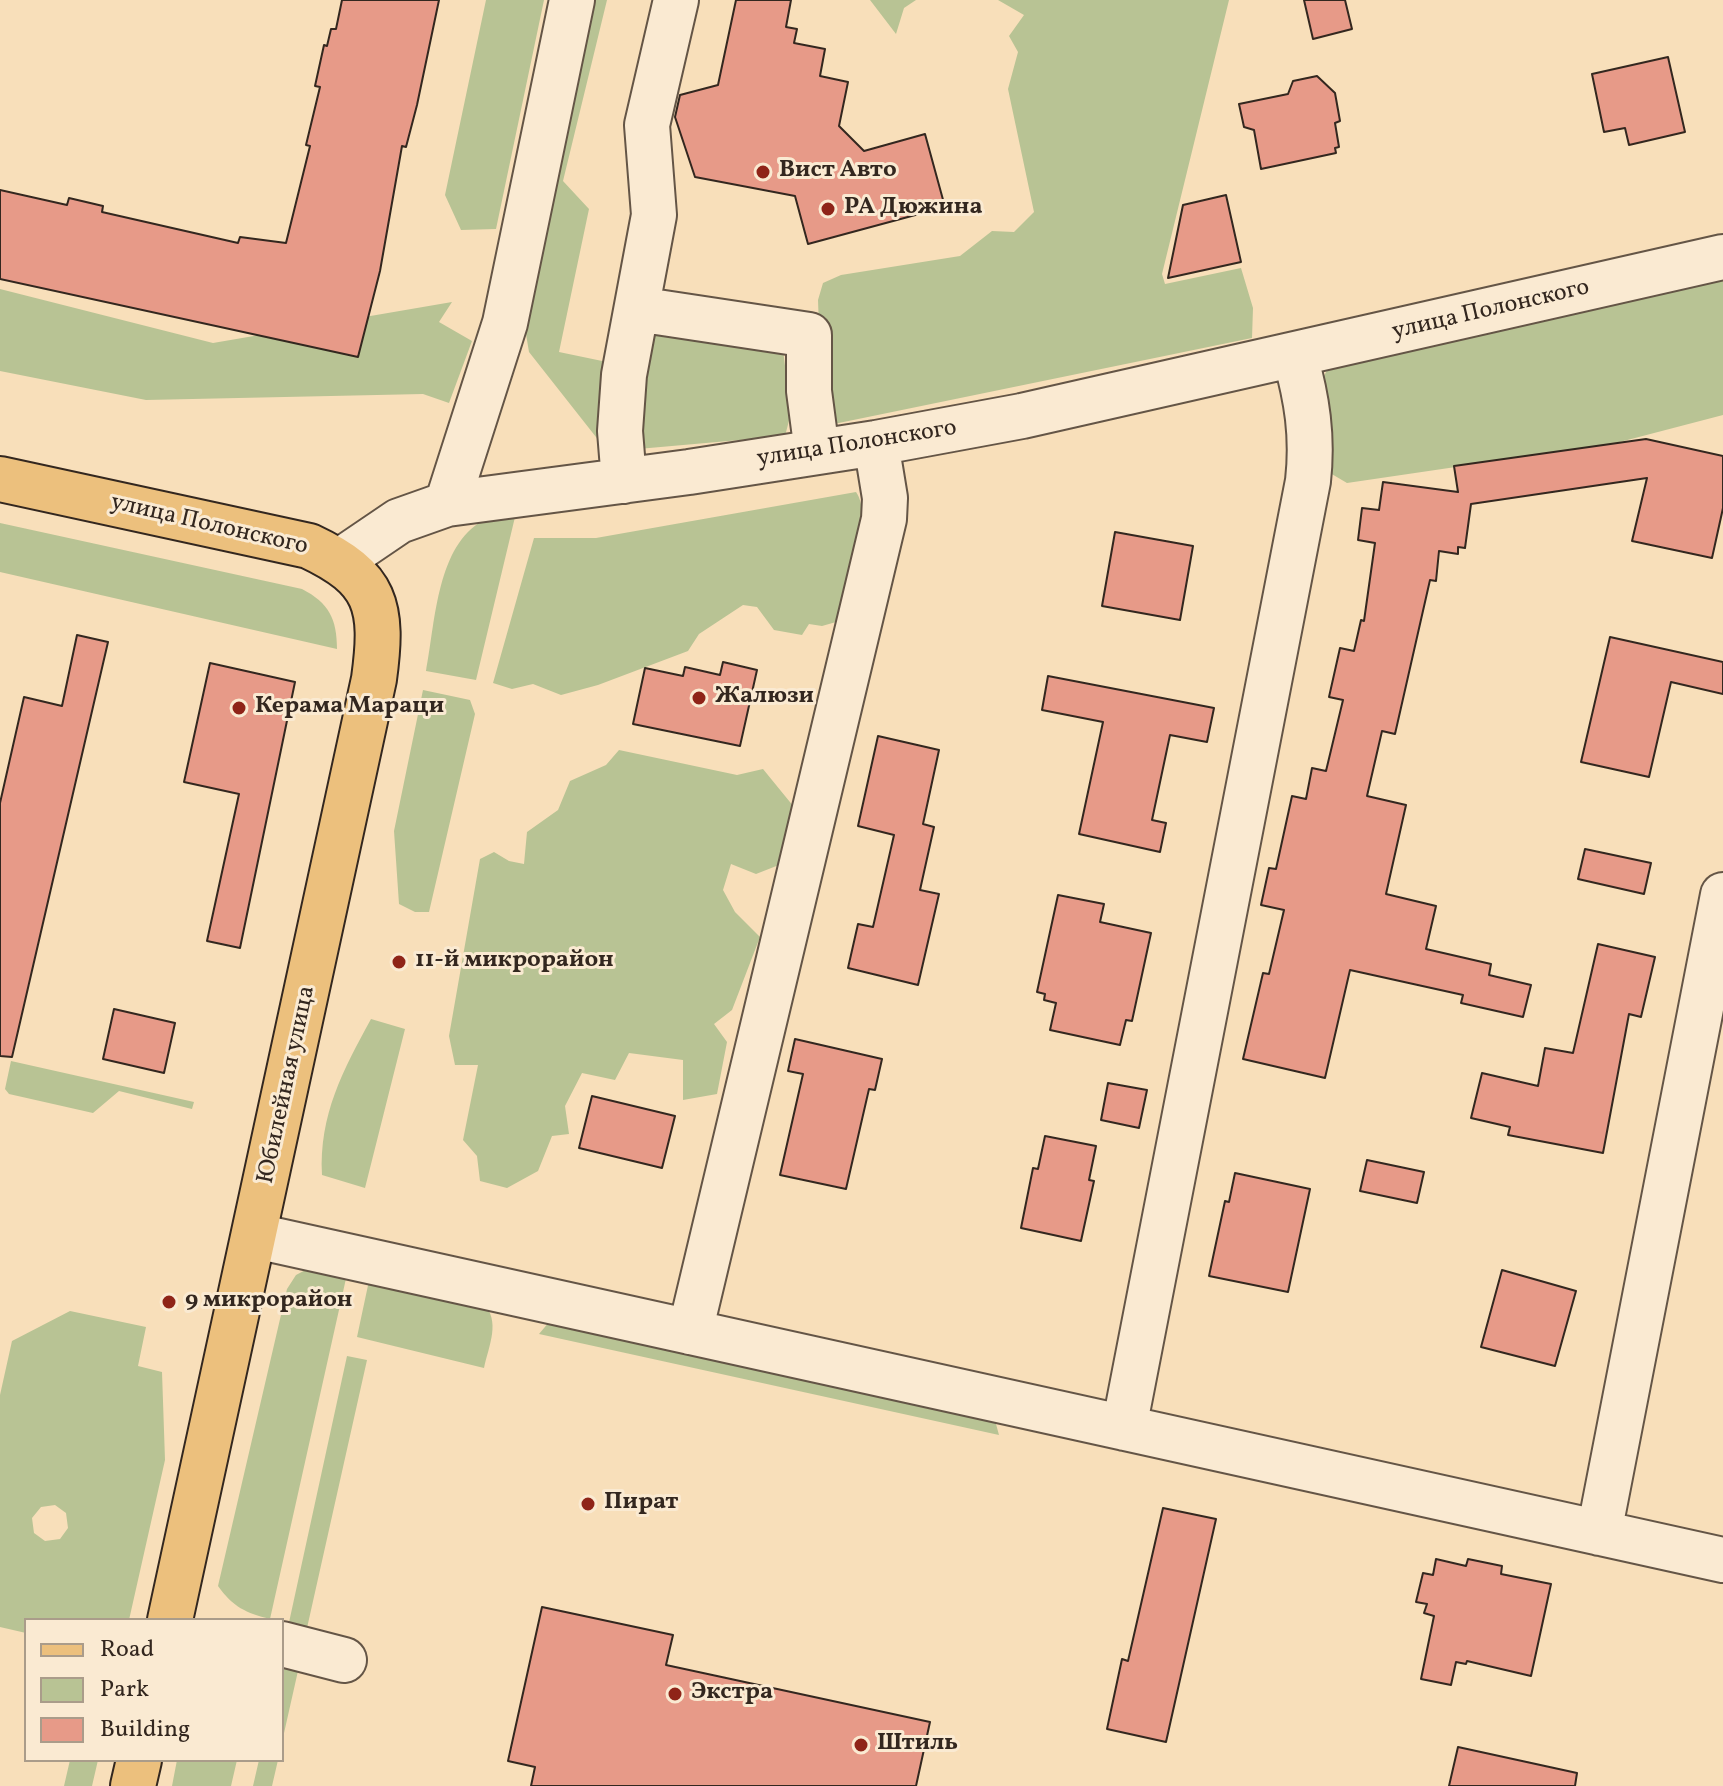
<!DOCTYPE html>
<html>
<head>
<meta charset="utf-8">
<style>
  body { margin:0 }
  #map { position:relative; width:1723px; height:1786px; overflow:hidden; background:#f8dfba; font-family:Vollkorn,serif }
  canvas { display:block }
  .legend { position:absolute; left:24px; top:1618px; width:260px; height:144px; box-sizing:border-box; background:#faead2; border:2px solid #aa9c8a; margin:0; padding:10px 14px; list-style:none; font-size:24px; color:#33271f }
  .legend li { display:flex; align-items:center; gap:16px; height:40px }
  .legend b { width:40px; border:2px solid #aa9c8a }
</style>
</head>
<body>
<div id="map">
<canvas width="1723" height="1786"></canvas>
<ul class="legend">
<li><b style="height:10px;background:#ecc07d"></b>Road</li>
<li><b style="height:22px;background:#b8c394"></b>Park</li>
<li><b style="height:22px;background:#e79a88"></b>Building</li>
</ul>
</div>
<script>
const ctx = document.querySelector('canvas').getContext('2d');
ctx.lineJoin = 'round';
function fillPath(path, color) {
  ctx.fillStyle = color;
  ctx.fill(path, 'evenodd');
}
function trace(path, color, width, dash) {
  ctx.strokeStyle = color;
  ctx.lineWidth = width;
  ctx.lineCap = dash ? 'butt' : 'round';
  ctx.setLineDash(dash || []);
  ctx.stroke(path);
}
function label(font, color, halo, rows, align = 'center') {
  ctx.font = font + ' Vollkorn,serif';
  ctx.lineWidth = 6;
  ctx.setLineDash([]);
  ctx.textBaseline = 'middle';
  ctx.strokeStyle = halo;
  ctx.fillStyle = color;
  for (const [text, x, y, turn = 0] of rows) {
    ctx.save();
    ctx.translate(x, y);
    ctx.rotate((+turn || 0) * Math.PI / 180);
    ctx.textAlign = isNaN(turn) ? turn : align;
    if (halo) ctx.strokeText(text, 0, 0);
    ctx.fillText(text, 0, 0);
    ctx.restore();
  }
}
const green = new Path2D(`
  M 486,0 L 544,0 L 496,229 L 461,230 L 445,195 Z
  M 593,0 L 607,0 L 563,181 L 589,209 L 559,352 L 607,362 L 607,451 L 529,352 L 524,322 Z
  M 870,0 L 916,0 L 904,8 L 896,34 Z
  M 998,0 L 1229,0 L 1162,274 L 1165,284 L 1241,268 L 1253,308 L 1252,338 L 829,425 L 822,413 L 818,300 L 823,283 L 841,275 L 960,256 L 992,231 L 1014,232 L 1034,212 L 1008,89 L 1018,52 L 1009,36 L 1024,15 Z
  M 1723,275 L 1723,415 L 1612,444 L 1347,483 L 1330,473 L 1319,385 L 1331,363 Z
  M 0,289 L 213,343 L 452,302 L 439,322 L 472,341 L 449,403 L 423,394 L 146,400 L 0,371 Z
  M 646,321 L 782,342 L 791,413 L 785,436 L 638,449 Z
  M 856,492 C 874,517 852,597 847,629 L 836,622 L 822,626 L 809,624 L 802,635 L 774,630 L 757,607 L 743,605 L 699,634 L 688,651 L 598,685 L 561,695 L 533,684 L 512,689 L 493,683 L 534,538 L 596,538 Z
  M 515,517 L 476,680 L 426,671 C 435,626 436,551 479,523 C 487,517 505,518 515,517 Z
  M 0,523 L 302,589 C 329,603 337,619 337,649 L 0,572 Z
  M 423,690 L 470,700 L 475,714 L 429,912 L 415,912 L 399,904 L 394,831 Z
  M 619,750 L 737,775 L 763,769 L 794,807 L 784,863 L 756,874 L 731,864 L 723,890 L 735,912 L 760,937 L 732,1010 L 714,1024 L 727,1042 L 717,1094 L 683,1100 L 683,1060 L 629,1053 L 615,1080 L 582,1073 L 565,1106 L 569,1134 L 552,1136 L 538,1171 L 507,1188 L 480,1181 L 477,1156 L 463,1140 L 478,1065 L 455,1065 L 449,1036 L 480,859 L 494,852 L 509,861 L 524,864 L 527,832 L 558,810 L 570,781 L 606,765 Z
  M 371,1019 L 405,1029 L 365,1188 L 322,1175 C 319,1115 343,1070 371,1019 Z
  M 11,1061 L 194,1102 L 192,1109 L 119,1091 L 93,1113 L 9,1094 L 5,1089 Z
  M 313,1266 L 347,1274 L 270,1619 C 246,1613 233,1607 218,1586 L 287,1289 L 296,1275 Z
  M 370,1276 L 483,1303 C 501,1321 489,1345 484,1368 L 357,1337 Z
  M 70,1311 L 146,1327 L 138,1366 L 162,1372 L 165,1460 L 129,1620 L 26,1620 L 26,1633 L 0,1627 L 0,1395 L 12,1341 ZM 55,1505 L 66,1513 L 68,1528 L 60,1539 L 45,1541 L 34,1533 L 32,1518 L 41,1507 Z
  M 555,1315 L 993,1413 L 999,1435 L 539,1334 Z
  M 347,1356 L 367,1360 L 307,1628 L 288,1627 Z
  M 282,1655 L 300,1662 L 282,1742 Z
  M 70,1760 L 98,1760 L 92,1786 L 64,1786 Z
  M 177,1760 L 237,1760 L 231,1786 L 172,1786 Z
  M 259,1760 L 278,1760 L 272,1786 L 253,1786 Z`);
const building = new Path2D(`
  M 342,0 L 439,0 L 417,105 L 406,147 L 402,146 L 380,271 L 358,357 L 0,279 L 0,190 L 67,205 L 69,198 L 103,206 L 102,212 L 238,243 L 240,237 L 286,243 L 310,146 L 306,145 L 320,87 L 315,86 L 324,45 L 327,46 L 331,29 L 336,29 Z
  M 736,0 L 791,0 L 786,27 L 797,29 L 794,43 L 825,49 L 820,76 L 848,82 L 839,126 L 864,151 L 925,134 L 945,207 L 808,244 L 795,196 L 695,177 L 675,117 L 680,95 L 718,85 Z
  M 1304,0 L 1345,0 L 1352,29 L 1313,39 Z
  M 1668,57 L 1685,132 L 1629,145 L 1625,128 L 1604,132 L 1592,74 Z
  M 1317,76 L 1335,93 L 1340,121 L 1335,123 L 1339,147 L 1335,148 L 1336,153 L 1261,169 L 1254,130 L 1244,127 L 1239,104 L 1288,94 L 1293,81 Z
  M 1226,195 L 1241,262 L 1168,278 L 1183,205 Z
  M 1646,439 L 1723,456 L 1723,508 L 1712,558 L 1632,541 L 1647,478 L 1471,504 L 1465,548 L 1458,547 L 1458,554 L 1439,551 L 1436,581 L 1430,580 L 1395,734 L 1382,731 L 1367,796 L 1406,805 L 1386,894 L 1436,906 L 1426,949 L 1491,964 L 1489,975 L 1531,985 L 1523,1017 L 1461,1003 L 1463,995 L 1350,970 L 1325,1078 L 1243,1059 L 1263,973 L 1269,974 L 1284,910 L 1261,905 L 1269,868 L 1276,869 L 1292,796 L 1306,799 L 1312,768 L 1326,771 L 1343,700 L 1329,697 L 1340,648 L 1354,651 L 1361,620 L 1364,621 L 1375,543 L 1358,540 L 1362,508 L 1379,510 L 1383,482 L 1458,492 L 1454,466 Z
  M 1115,532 L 1193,546 L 1180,620 L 1102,606 Z
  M 77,635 L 108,642 L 12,1057 L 0,1056 L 0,803 L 24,697 L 62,706 Z
  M 1610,637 L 1723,662 L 1723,694 L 1671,682 L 1649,777 L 1581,762 Z
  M 723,662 L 757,670 L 740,746 L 633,724 L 645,668 L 683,676 L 685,667 L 720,675 Z
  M 210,663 L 295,682 L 240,948 L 207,941 L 239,794 L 184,782 Z
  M 1048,676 L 1214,708 L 1207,742 L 1170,735 L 1152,820 L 1166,823 L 1160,852 L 1079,834 L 1103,722 L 1042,710 Z
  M 878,736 L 939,750 L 923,824 L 934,827 L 920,890 L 939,894 L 918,985 L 848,968 L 858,924 L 873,927 L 894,835 L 858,826 Z
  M 1585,849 L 1651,863 L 1644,894 L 1578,879 Z
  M 1058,895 L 1104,904 L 1100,922 L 1151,933 L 1132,1021 L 1126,1020 L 1120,1045 L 1050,1030 L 1056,1003 L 1044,1000 L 1045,994 L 1037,992 Z
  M 1598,944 L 1655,957 L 1641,1017 L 1629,1014 L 1603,1153 L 1508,1135 L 1510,1127 L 1471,1118 L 1482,1073 L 1538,1086 L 1545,1048 L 1573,1053 Z
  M 114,1009 L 175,1023 L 164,1073 L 103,1059 Z
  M 795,1039 L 882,1059 L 875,1090 L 869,1089 L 846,1189 L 780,1175 L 803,1074 L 788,1071 Z
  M 1108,1083 L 1147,1090 L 1139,1128 L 1101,1120 Z
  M 592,1096 L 675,1116 L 662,1168 L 579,1148 Z
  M 1045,1136 L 1096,1146 L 1089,1180 L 1094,1181 L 1081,1241 L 1021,1228 L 1033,1168 L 1038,1169 Z
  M 1367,1160 L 1424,1172 L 1417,1203 L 1360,1191 Z
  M 1235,1173 L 1310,1189 L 1288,1292 L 1209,1276 L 1225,1201 L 1229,1202 Z
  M 1502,1270 L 1576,1291 L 1555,1366 L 1481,1347 Z
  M 1163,1508 L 1216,1519 L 1166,1742 L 1107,1729 L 1122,1659 L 1128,1661 Z
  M 1436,1559 L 1466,1566 L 1468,1559 L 1502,1566 L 1501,1574 L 1551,1584 L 1531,1676 L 1467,1661 L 1466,1664 L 1456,1662 L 1451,1685 L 1421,1679 L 1434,1616 L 1424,1613 L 1427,1604 L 1416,1602 L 1423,1573 L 1433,1575 Z
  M 542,1607 L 673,1635 L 666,1665 L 930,1722 L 916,1786 L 531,1786 L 535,1767 L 508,1761 Z
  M 1458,1747 L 1577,1773 L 1575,1786 L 1449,1786 Z`);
const minor = new Path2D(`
  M 637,309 L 809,335 L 809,391 L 817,452
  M 624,481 L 620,431 L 624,375 L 654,215 L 647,125 L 676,0
  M 447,504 L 505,323 L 572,0
  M 340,561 L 399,521 L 447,504 L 689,472 L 876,443 L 1022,416 L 1723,257
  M 256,1236 L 1723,1560
  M 690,1332 L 884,519 L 885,498 L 876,443
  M 1124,1428 L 1308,481 C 1313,436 1307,399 1295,356
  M 1599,1533 L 1723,895
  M 282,1644 L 344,1660`);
const major = new Path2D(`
  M 0,479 L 309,546 C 377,578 384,606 374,679 L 170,1620
  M 133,1786 L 139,1760`);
const markers = [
  [763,172,8,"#8f2418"],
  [828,209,8,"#8f2418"],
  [699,698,8,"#8f2418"],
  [239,708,8,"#8f2418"],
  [399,962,8,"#8f2418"],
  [169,1302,8,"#8f2418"],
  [588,1504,8,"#8f2418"],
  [675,1694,8,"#8f2418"],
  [861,1745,8,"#8f2418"]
];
const poiNames = [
  ["Вист Авто",779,172],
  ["РА Дюжина",844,209],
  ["Жалюзи",715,698],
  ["Керама Мараци",255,708],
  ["11-й микрорайон",415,962],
  ["9 микрорайон",185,1302],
  ["Пират",604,1504],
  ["Экстра",691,1694],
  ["Штиль",877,1745]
];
const streetNames = [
  ["улица Полонского",1491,311,-13],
  ["улица Полонского",857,445,-9],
  ["улица Полонского",209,526,13],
  ["Юбилейная улица",288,1085,-78]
];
fillPath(green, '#b8c394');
fillPath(building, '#e79a88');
trace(building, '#33271f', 2);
trace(minor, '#645546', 48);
trace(major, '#33271f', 48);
trace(minor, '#faead2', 44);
trace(major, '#ecc07d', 44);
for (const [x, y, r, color] of markers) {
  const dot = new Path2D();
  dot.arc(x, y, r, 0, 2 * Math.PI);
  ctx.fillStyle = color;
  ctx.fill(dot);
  trace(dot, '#faead2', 3);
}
label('bold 24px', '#33271f', '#faead2', poiNames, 'left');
label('24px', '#33271f', '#faead2', streetNames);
</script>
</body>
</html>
